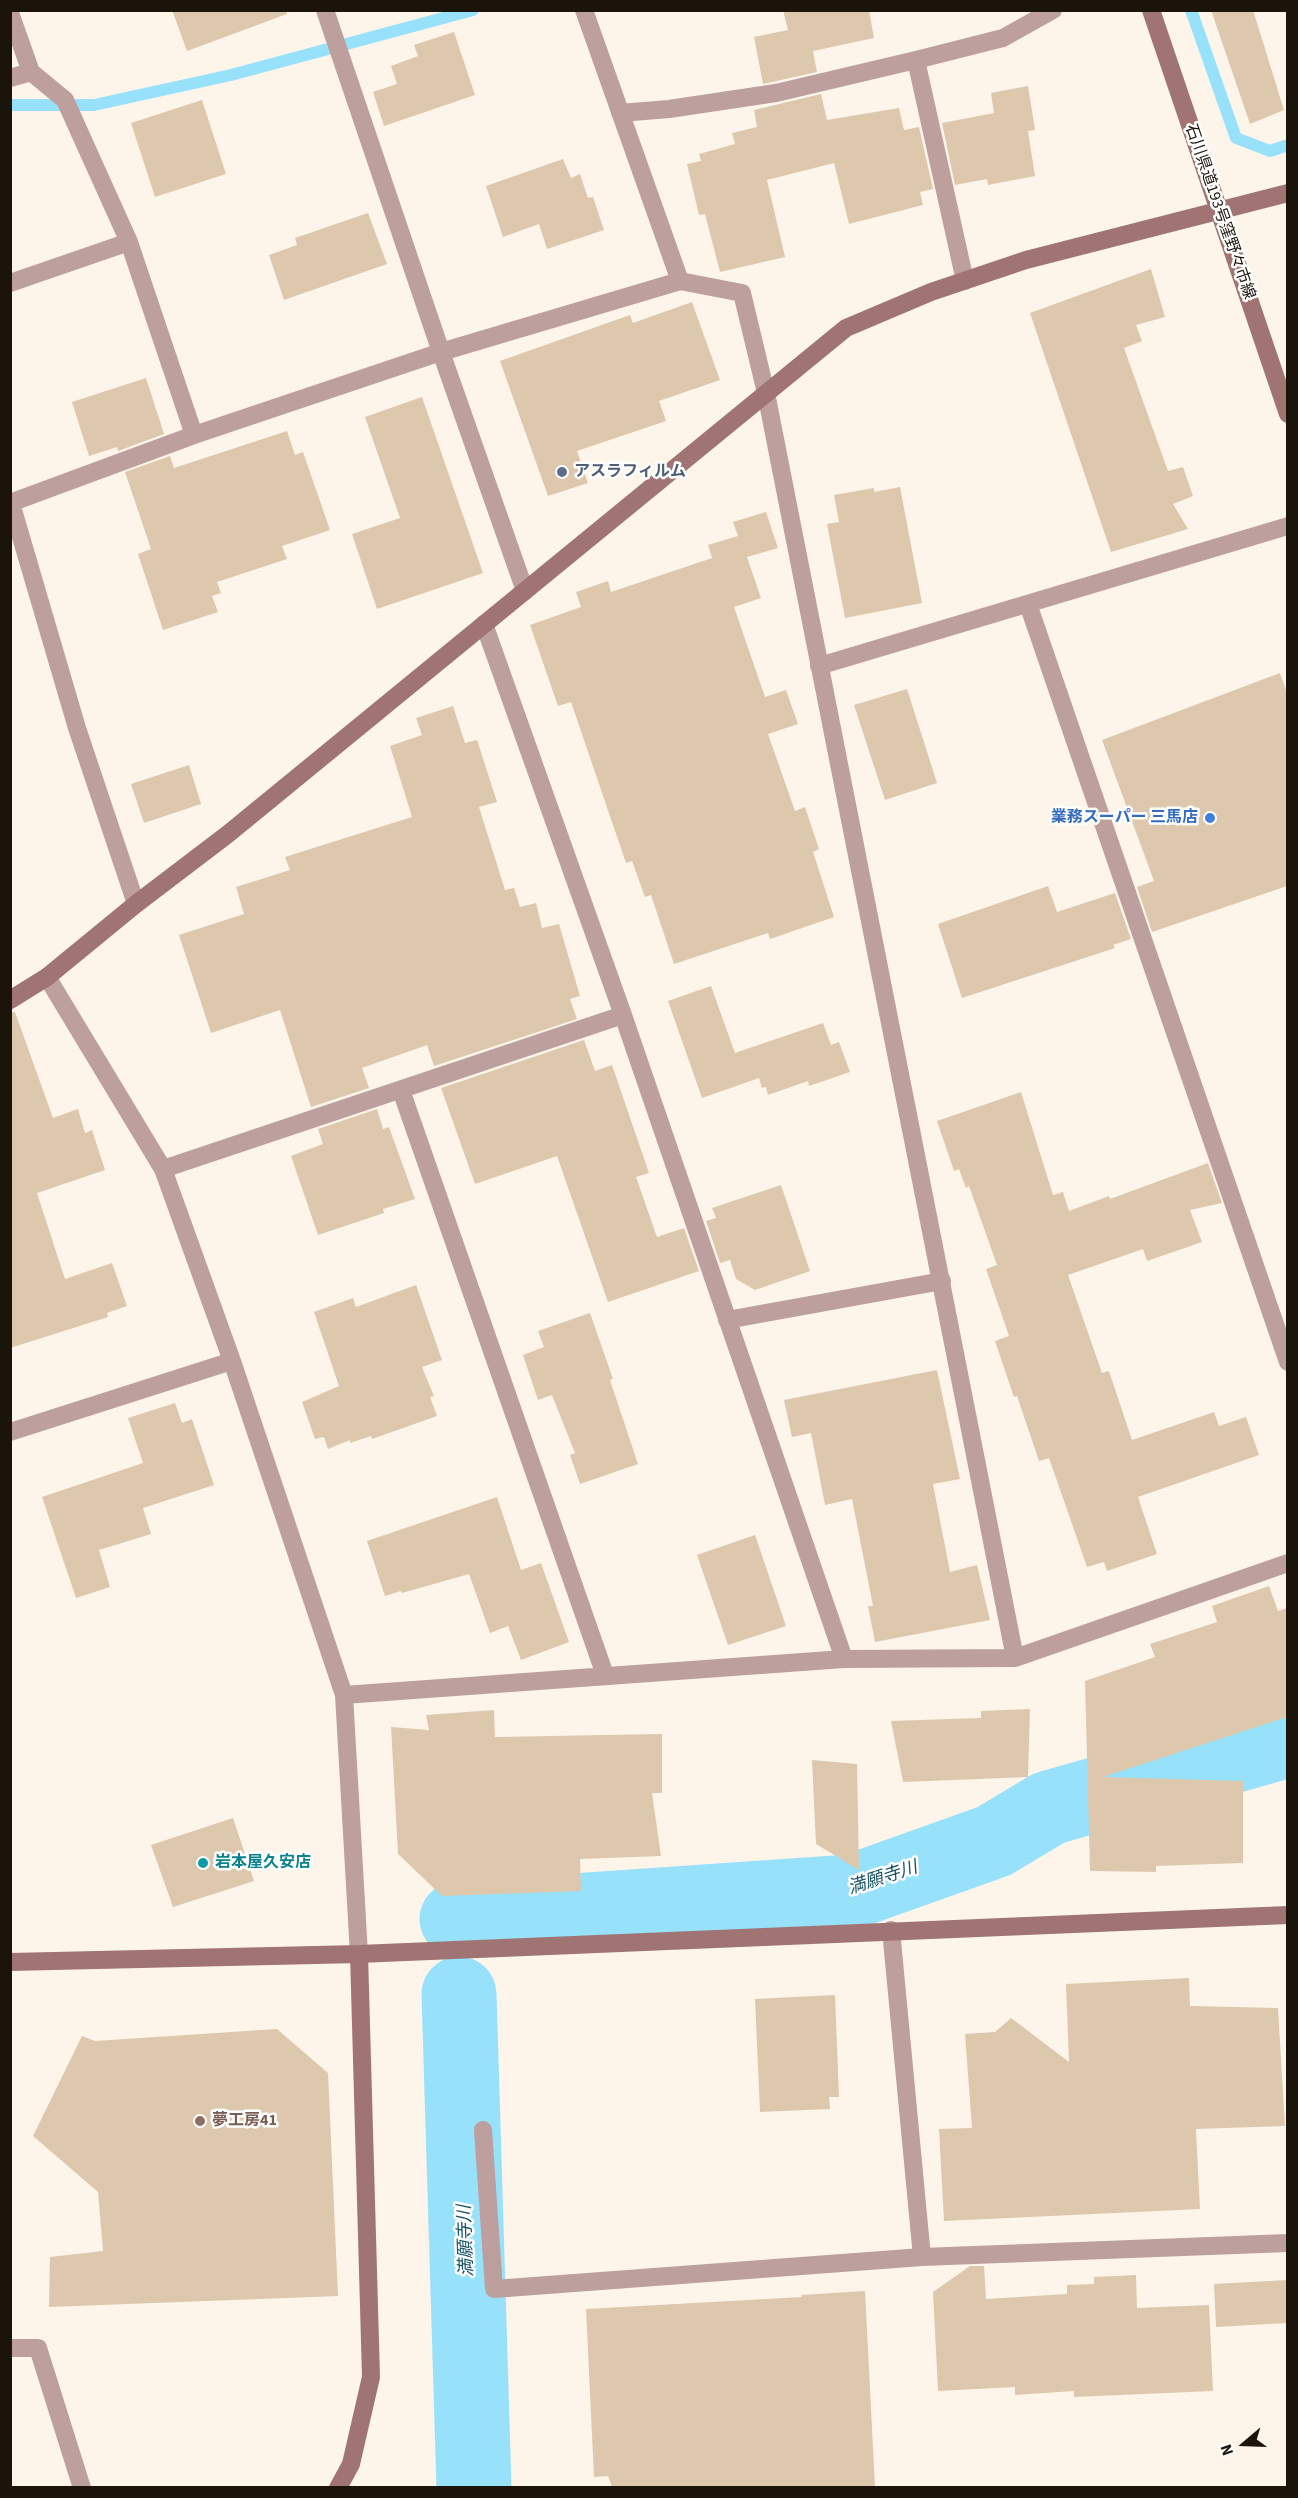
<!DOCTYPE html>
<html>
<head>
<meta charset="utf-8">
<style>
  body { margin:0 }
  #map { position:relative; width:1298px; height:2498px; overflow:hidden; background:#fdf5ea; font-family:"Source Sans 3",sans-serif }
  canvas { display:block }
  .frame { position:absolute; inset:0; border:12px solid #1b140a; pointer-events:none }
  .north { position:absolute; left:1214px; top:2414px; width:60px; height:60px; -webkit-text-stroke:4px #fff; paint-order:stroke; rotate:251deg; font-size:16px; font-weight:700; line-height:24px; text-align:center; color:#1b140a }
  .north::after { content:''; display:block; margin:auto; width:21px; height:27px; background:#1b140a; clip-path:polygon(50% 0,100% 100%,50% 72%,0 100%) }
</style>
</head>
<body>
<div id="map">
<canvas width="1298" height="2498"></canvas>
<div class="frame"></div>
<div class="north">N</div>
</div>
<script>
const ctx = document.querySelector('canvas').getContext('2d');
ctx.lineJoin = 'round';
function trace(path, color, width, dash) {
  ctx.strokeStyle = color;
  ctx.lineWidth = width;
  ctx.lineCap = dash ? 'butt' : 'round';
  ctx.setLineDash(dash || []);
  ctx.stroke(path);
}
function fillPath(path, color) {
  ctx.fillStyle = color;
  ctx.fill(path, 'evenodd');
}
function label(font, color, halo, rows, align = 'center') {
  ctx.font = font + ' "Source Sans 3","Noto Sans JP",sans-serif';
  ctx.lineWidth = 5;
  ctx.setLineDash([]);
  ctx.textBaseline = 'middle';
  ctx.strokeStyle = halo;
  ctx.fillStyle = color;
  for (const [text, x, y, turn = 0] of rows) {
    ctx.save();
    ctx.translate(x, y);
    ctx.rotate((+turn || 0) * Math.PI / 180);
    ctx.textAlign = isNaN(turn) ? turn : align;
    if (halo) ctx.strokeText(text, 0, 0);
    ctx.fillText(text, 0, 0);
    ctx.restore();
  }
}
const stream = new Path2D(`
  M 1191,10 L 1236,138 L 1270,151 L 1288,145
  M 10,105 L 94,105 L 231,75 L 473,10`);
const river = new Path2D(`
  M 457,1919 L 851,1892 L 994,1841 L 1049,1808 L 1288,1740
  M 459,1994 L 474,2488`);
const building = new Path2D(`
  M 172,10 L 286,10 L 287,14 L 187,51 Z
  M 783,10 L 869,10 L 874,38 L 813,51 L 817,72 L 763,84 L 754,37 L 788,30 Z
  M 1211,10 L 1253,10 L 1284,110 L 1250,124 Z
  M 454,32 L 475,95 L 384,126 L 373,92 L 397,84 L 391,66 L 418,56 L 414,45 Z
  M 1028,86 L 1035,130 L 1028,131 L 1035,176 L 988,185 L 987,179 L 955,185 L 942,123 L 994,113 L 991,93 Z
  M 821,94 L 827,120 L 899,108 L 904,130 L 919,127 L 933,189 L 920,192 L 923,205 L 849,224 L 834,163 L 767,180 L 785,257 L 720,272 L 705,214 L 699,215 L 687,164 L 701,161 L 699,154 L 735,144 L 732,133 L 757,127 L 754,110 Z
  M 202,100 L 226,174 L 155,197 L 131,123 Z
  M 563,159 L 571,178 L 580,174 L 588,198 L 593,197 L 604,230 L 547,249 L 539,224 L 503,237 L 486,186 Z
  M 368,213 L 387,264 L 284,300 L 269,255 L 297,245 L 295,238 Z
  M 1151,269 L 1165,317 L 1136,325 L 1142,341 L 1124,348 L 1168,471 L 1183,467 L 1193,496 L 1173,504 L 1188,529 L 1111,552 L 1030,313 Z
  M 692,302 L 720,380 L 659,401 L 666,421 L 577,451 L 588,483 L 548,496 L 500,361 L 630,315 L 633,323 Z
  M 146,378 L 164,434 L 118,451 L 117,447 L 89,456 L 72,402 Z
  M 422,397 L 483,573 L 377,609 L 352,534 L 400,518 L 365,417 Z
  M 287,431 L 295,455 L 303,452 L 330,530 L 282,546 L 287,559 L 217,582 L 221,593 L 212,596 L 218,612 L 163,630 L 138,554 L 151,549 L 125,472 L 170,456 L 174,468 Z
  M 900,487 L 922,603 L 845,618 L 827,524 L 839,522 L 834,495 L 874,488 L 874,492 Z
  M 766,512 L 778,548 L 747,557 L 761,598 L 734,607 L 765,697 L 786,690 L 798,724 L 768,734 L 795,811 L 805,807 L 819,849 L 813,852 L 834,917 L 770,939 L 768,933 L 674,964 L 651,895 L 645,897 L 632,861 L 626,863 L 571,702 L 558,706 L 530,625 L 581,607 L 576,592 L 608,581 L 611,592 L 712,558 L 708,545 L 738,536 L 733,522 Z
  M 1280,673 L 1287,693 L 1287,886 L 1152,932 L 1137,887 L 1154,881 L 1102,740 Z
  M 907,689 L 937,783 L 885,800 L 854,705 Z
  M 453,706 L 465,743 L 477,740 L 497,802 L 479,807 L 505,890 L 514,888 L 520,907 L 536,903 L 542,928 L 559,924 L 580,996 L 570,999 L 577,1019 L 434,1066 L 427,1045 L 362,1068 L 369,1088 L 311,1107 L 280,1010 L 211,1033 L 179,935 L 244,914 L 236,887 L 290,870 L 285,857 L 412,817 L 390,746 L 422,735 L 416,718 Z
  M 189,765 L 201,804 L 144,823 L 131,784 Z
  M 1048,886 L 1057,912 L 1115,893 L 1131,939 L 1113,945 L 1115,948 L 962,998 L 938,924 Z
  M 711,986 L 735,1053 L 823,1023 L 831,1045 L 839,1042 L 850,1072 L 809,1086 L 808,1081 L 768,1095 L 766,1087 L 762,1088 L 759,1078 L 702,1098 L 668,1001 Z
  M 10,1012 L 15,1012 L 53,1118 L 78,1109 L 85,1133 L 92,1130 L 105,1170 L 37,1193 L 65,1279 L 112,1263 L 127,1306 L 107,1313 L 108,1317 L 10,1348 Z
  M 584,1040 L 595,1071 L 612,1065 L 649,1173 L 636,1177 L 657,1237 L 684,1228 L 699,1271 L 608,1302 L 557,1156 L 475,1184 L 441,1088 Z
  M 1021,1092 L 1053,1195 L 1063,1192 L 1069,1211 L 1109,1196 L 1110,1199 L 1208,1163 L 1222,1203 L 1190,1210 L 1202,1242 L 1147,1261 L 1143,1249 L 1068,1275 L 1102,1373 L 1109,1371 L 1132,1440 L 1214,1412 L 1219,1426 L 1246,1417 L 1259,1455 L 1138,1497 L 1157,1554 L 1107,1571 L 1104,1562 L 1087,1567 L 1049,1458 L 1039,1461 L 1017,1396 L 1014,1397 L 995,1341 L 1009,1336 L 986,1269 L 997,1265 L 969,1186 L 966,1188 L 959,1169 L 954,1171 L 937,1121 Z
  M 377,1109 L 383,1129 L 389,1127 L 415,1199 L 383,1209 L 384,1213 L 318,1235 L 291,1156 L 323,1144 L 318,1129 Z
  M 781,1185 L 810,1271 L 755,1290 L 736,1279 L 730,1260 L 720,1263 L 706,1221 L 716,1218 L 712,1208 Z
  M 416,1285 L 442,1360 L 422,1367 L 434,1396 L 430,1397 L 437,1416 L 372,1439 L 371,1436 L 350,1443 L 350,1440 L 328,1449 L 324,1437 L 315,1439 L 302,1402 L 339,1386 L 314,1312 L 353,1298 L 356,1307 Z
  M 590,1313 L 613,1379 L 610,1380 L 638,1464 L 580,1484 L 570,1455 L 575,1453 L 552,1395 L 538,1400 L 523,1355 L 544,1347 L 538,1331 Z
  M 937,1370 L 960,1479 L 933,1484 L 950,1572 L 977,1565 L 990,1620 L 875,1642 L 868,1606 L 873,1606 L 852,1499 L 825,1505 L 811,1433 L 792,1437 L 784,1400 Z
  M 175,1403 L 182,1423 L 192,1419 L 214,1485 L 143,1508 L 151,1534 L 99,1550 L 110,1587 L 76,1598 L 42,1497 L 143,1463 L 128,1418 Z
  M 497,1497 L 521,1570 L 541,1563 L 569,1642 L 521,1660 L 508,1626 L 490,1633 L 469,1574 L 402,1593 L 401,1591 L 385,1596 L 367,1541 Z
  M 755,1535 L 786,1626 L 728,1645 L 697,1555 Z
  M 1269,1586 L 1278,1611 L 1287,1608 L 1287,1717 L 1103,1777 L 1243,1781 L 1243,1863 L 1156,1866 L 1156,1872 L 1090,1871 L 1085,1681 L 1155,1657 L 1150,1644 L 1217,1622 L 1212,1606 Z
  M 1030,1709 L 1028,1777 L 903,1782 L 891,1721 L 981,1718 L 981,1711 Z
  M 494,1710 L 495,1737 L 662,1734 L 662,1793 L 652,1793 L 661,1856 L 580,1859 L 581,1891 L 442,1896 L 398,1854 L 391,1727 L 429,1730 L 426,1715 Z
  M 812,1760 L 857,1764 L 859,1870 L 816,1844 Z
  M 233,1818 L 254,1881 L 173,1907 L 151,1845 Z
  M 1189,1978 L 1190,2006 L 1278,2008 L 1285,2126 L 1196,2129 L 1200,2209 L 944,2221 L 939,2129 L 972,2128 L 965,2034 L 995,2032 L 1011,2018 L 1069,2062 L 1066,1984 Z
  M 835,1995 L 839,2097 L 829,2097 L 830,2109 L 760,2112 L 755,1999 Z
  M 277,2029 L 328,2073 L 338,2296 L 49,2307 L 50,2257 L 103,2251 L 98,2192 L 33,2136 L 82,2036 L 95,2041 Z
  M 970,2266 L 984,2266 L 986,2299 L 1067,2294 L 1067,2285 L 1094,2284 L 1094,2277 L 1136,2275 L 1137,2308 L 1209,2305 L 1213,2391 L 1074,2397 L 1074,2391 L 1015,2395 L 1015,2387 L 938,2391 L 933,2292 Z
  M 1287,2280 L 1287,2323 L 1216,2327 L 1214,2284 Z
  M 865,2291 L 875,2487 L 612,2487 L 608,2476 L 594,2477 L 586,2309 L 802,2297 L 801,2295 Z`);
const street = new Path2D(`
  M 10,13 L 31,72 L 10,78
  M 916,60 L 965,281
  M 31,72 L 65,100 L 129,242 L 194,435 L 441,352 L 325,10
  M 620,113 L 669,109 L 776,93 L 916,60 L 1003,38 L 1053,10
  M 680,281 L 742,293 L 766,393 L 1015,1658
  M 10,283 L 129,242
  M 10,503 L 194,435
  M 11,503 L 77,728 L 136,904
  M 525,591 L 441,352 L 680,281 L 584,10
  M 1028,604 L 1288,1362
  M 484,624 L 623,1015 L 844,1659
  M 819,666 L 1288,526
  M 47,977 L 163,1169 L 232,1361 L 344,1695 L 359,1954
  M 401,1090 L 605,1675
  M 163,1169 L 623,1015
  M 727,1320 L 942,1281
  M 10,1432 L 232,1361
  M 344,1695 L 844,1659 L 1015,1658 L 1288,1563
  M 891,1930 L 922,2257 L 1288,2243
  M 483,2130 L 494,2289 L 922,2257
  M 10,2348 L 38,2348 L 82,2488`);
const secondary = new Path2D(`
  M 1151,10 L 1288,414
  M 10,1000 L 47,977 L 136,904 L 228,834 L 846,328 L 931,292 L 1026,260 L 1288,193
  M 10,1962 L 359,1954 L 1288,1915
  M 338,2488 L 351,2464 L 371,2377 L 359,1954`);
const markers = [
  [562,472,6,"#5c6f8a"],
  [1210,818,6,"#3f7fe0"],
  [203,1863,6,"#0f9aa8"],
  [200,2121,6,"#8d6e63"]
];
const streetNames = [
  ["石川県道193号窪野々市線",1219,212,71]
];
const serviceNames = [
  ["アスラフィルム",574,472]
];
const shopNames = [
  ["業務スーパー 三馬店",1198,818]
];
const cultureNames = [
  ["岩本屋久安店",215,1863]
];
const educationNames = [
  ["夢工房41",212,2121]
];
const waterNames = [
  ["満願寺川",883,1879,-18],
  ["満願寺川",467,2241,-92]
];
trace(stream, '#98e1fb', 12);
trace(river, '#98e1fb', 75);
fillPath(building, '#ddc8ad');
trace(street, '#bd9f9d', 18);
trace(secondary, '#a07473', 18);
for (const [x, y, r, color] of markers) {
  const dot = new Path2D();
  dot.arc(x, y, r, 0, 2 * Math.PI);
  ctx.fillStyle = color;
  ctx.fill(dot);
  trace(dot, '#fff', 2);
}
label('16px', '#1b140a', '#fff', streetNames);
label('bold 16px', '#4e5e75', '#fff', serviceNames, 'left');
label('bold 16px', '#366cbe', '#fff', shopNames, 'right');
label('bold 16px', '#0d838f', '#fff', cultureNames, 'left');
label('bold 16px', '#785e54', '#fff', educationNames, 'left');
label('italic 18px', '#175365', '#fff', waterNames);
</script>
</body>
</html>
